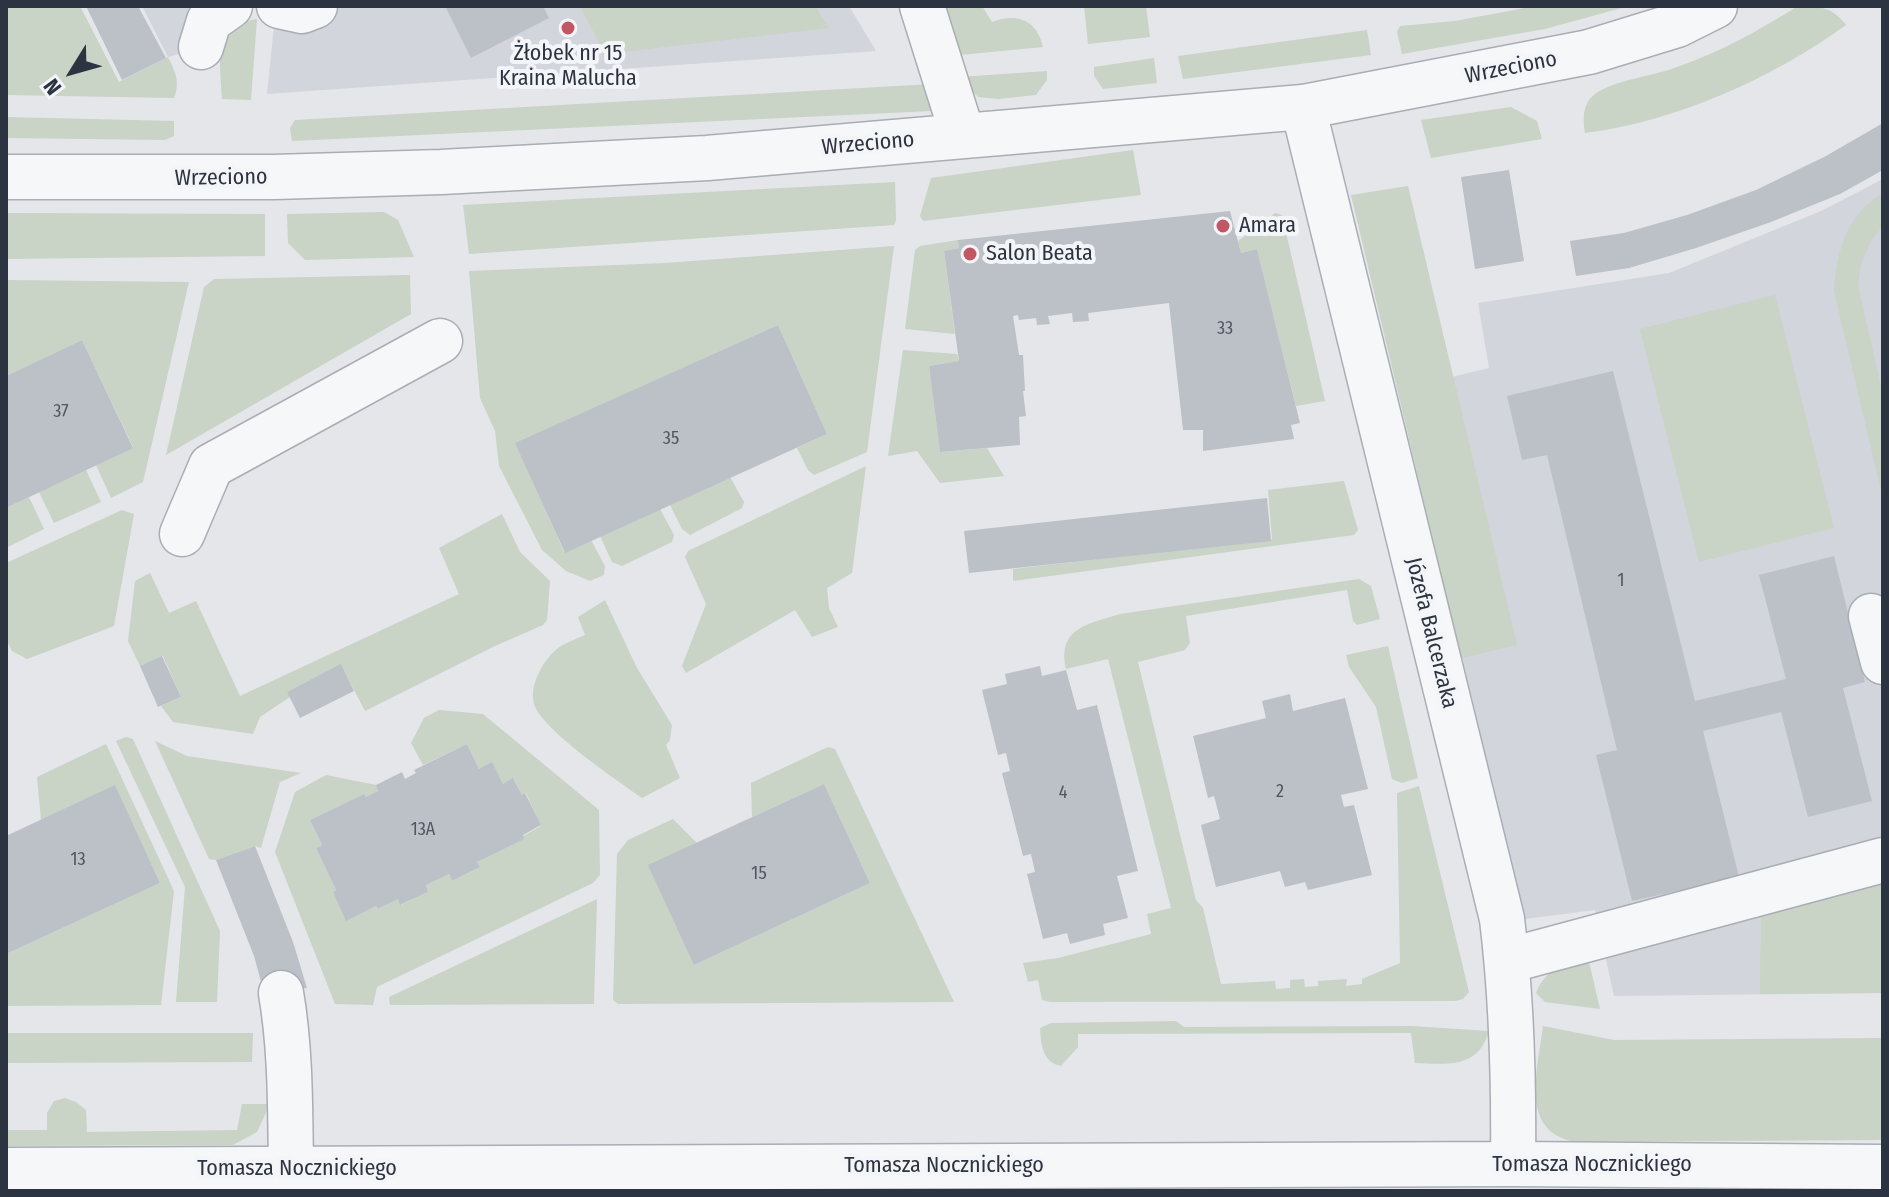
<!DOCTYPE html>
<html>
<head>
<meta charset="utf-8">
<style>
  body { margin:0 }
  #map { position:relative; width:1889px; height:1197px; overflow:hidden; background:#e4e6ea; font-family:"Fira Sans Condensed",sans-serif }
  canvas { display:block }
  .frame { position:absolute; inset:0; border:8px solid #2d3441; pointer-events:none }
  .north { position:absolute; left:32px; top:32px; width:80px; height:80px; -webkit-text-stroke:6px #f4f5f8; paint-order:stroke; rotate:233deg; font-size:22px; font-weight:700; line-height:32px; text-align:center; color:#2d3441 }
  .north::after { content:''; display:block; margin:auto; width:28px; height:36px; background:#2d3441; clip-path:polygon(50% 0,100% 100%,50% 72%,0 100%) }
</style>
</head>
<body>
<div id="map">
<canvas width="1889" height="1197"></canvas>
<div class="frame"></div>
<div class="north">N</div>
</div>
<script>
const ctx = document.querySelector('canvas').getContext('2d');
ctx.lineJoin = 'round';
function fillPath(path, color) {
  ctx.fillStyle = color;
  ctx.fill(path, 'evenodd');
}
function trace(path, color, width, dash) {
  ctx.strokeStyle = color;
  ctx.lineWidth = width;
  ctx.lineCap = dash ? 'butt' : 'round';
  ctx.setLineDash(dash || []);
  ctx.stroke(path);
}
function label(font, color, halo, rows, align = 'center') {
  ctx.font = font + ' "Fira Sans Condensed",sans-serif';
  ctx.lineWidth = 8;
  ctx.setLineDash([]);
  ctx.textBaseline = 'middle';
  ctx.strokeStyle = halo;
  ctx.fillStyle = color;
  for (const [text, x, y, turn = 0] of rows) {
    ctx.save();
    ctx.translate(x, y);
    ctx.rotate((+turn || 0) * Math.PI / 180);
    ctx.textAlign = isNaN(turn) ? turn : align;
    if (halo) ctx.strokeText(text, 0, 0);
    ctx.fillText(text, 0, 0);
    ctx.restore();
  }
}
const built = new Path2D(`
  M 142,6 L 213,6 L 201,47 L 168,57 Z
  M 276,6 L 849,6 L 876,51 L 267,94 Z
  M 1883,179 L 1883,993 L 1614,996 L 1595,910 L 1525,919 L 1398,390 L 1489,368 L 1478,303 L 1669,273 L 1821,211 Z`);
const green = new Path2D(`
  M 6,6 L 80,6 L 119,82 L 168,57 C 176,73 180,82 174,98 L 6,95 Z
  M 580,6 L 815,6 L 829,28 L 605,54 Z
  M 929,6 L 982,6 L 992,22 C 1017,13 1036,19 1043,47 L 949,56 Z
  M 1146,6 L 1150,37 L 1088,44 L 1084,6 Z
  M 1536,6 L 1629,6 L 1545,29 L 1402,54 L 1397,32 L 1400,26 L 1455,21 Z
  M 1798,6 C 1820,6 1832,7 1846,25 C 1771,79 1677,121 1585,133 C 1583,119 1582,104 1595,94 C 1614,80 1654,76 1677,67 C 1721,52 1759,30 1798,6 Z
  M 257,19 L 251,100 L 222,99 C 221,61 210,27 257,19 Z
  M 1367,30 L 1371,55 L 1183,79 L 1178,56 Z
  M 1154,58 L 1157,83 L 1103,89 L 1094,76 L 1094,67 Z
  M 1047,71 L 1047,80 L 1036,95 L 998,99 L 978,97 L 959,77 Z
  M 932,84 L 932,111 L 292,141 L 290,128 L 295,120 Z
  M 1511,107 L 1537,121 L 1542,139 L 1431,158 L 1421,120 Z
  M 6,117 L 174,121 L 174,136 L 165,140 L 6,138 Z
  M 1133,150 L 1141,195 L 923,221 L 920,216 L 931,178 Z
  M 895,182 L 896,220 L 894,225 L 469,254 L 463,205 Z
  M 1408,186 L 1517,645 L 1461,658 L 1351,195 Z
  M 1883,193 L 1883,226 L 1871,241 L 1861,263 L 1858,286 L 1883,395 L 1883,499 L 1834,291 C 1836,252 1847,214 1883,193 Z
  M 384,212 L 398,220 L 414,257 L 305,260 L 288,243 L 287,214 Z
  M 6,213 L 265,214 L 265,256 L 6,259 Z
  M 1275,213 L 1282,215 L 1325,401 L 1296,406 L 1257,249 L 1241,253 L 1238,241 Z
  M 958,240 L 959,248 L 944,251 L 955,334 L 905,329 L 915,250 L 920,246 Z
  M 894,246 L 867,452 L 814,475 L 808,470 L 797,448 L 827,434 L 778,325 L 516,443 L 564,552 L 591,540 L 605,566 L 604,575 L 590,581 L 566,571 L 542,550 L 499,466 L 495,431 L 480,398 L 469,271 L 665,263 Z
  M 410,275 L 411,314 L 166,455 L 204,287 L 214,279 Z
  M 6,280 L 189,282 L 143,482 L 111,498 L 96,465 L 133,447 L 82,340 L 6,376 Z
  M 1775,295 L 1834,528 L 1699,562 L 1640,329 Z
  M 903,350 L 957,354 L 959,361 L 929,366 L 940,452 L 987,448 L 1004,476 L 940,483 L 917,451 L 888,456 Z
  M 866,466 L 852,573 L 827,588 L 829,608 L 838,627 L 812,637 L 795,610 L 686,673 L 682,666 L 706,604 L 685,557 L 688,551 Z
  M 86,470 L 101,502 L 54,523 L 39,492 Z
  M 730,477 L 744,502 L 742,508 L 690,535 L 682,529 L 670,505 Z
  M 1344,481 L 1358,530 L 1354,535 L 1013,581 L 1013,569 L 1272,539 L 1268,490 Z
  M 29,497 L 44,529 L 6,548 L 6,508 Z
  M 660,509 L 674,535 L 672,542 L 622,566 L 612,562 L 600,536 Z
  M 122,510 L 134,514 L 114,626 L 27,659 L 12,651 L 6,639 L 6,563 Z
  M 502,514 L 520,552 L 550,581 L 547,620 L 543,625 L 495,646 L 365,711 L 341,665 L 287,692 L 290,697 L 260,717 L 253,734 L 173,722 L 161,706 L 181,697 L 163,656 L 140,666 L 128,641 L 135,581 L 150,573 L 169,613 L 196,601 L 240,696 L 459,594 L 439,548 Z
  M 1359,579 L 1371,586 L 1380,619 L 1357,625 L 1353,621 L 1347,590 L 1186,616 L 1190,643 L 1185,650 L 1138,662 L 1196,900 L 1203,908 L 1221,984 L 1275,981 L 1276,989 L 1290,988 L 1290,980 L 1304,979 L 1305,987 L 1318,986 L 1318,981 L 1347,979 L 1346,986 L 1362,984 L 1362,979 L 1400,963 L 1397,793 L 1419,786 L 1469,992 L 1463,999 L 1456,1001 L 1050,1002 L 1042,1000 L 1038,980 L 1028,982 L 1023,963 L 1058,958 L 1151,934 L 1147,914 L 1171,908 L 1108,659 L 1066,669 C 1057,628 1088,624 1120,614 Z
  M 605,600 L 637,668 L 672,725 L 670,740 L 666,745 L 680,778 L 642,798 C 617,780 543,731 534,704 C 529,686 543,660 557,649 C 565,643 576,639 585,635 L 578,617 Z
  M 1388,646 L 1418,778 L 1402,783 L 1392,779 L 1376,707 L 1349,667 L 1346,655 Z
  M 439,710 L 483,714 L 599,810 L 600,875 L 593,883 L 377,987 L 373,1005 L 335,1004 L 275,852 L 295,792 L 326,775 L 376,785 L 378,791 L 366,797 L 364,794 L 310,820 L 322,845 L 316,848 L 336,890 L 333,892 L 347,920 L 376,906 L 378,909 L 398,899 L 401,905 L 428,892 L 426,885 L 449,874 L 452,881 L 480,867 L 477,862 L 541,826 L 526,793 L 522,795 L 514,779 L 503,784 L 492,763 L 479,769 L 467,744 L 423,765 L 411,743 L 424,718 Z
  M 126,737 L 133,739 L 220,931 L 217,1002 L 176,1002 L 185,887 L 116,741 Z
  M 155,741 L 187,756 L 301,773 L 280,782 L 261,848 L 255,846 L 216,860 L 209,859 Z
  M 106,744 L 174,891 L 161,1005 L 6,1006 L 6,954 L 160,883 L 115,786 L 41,820 L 37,777 Z
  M 828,747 L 835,749 L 954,1002 L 618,1004 L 613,1000 L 617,854 L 628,840 L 673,819 L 697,843 L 694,965 L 870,883 L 824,784 L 752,817 L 751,783 Z
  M 1883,882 L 1883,993 L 1760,994 L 1761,911 Z
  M 597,899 L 594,1004 L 390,1005 L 389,997 Z
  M 1587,953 L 1600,1009 L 1545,1002 L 1536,993 C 1546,969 1564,963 1587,953 Z
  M 1176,1021 L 1184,1027 L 1411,1026 L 1489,1031 C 1478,1069 1448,1064 1415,1063 L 1411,1033 L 1078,1034 L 1078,1047 L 1061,1066 C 1042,1062 1041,1044 1040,1028 L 1051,1023 Z
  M 1543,1026 L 1614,1040 L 1883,1038 L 1883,1140 L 1575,1142 C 1518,1131 1538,1069 1543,1026 Z
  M 6,1033 L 253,1033 L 252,1062 L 6,1063 Z
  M 65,1098 L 76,1102 L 86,1110 L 87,1132 L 237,1130 L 242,1104 L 270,1104 L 257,1132 L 233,1145 L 6,1146 L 6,1130 L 47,1130 L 47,1113 L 54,1101 Z`);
const building = new Path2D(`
  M 86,6 L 138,6 L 166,58 L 122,80 Z
  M 445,6 L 543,6 L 549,18 L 471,58 Z
  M 1883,123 L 1883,170 L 1840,194 L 1771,222 L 1696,248 L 1629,268 L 1576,276 L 1570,241 L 1624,233 L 1687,215 L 1756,190 L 1826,156 Z
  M 1509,170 L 1524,261 L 1475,269 L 1461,177 Z
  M 1230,211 L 1241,253 L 1257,249 L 1300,423 L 1291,425 L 1294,439 L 1203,451 L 1203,430 L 1183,430 L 1169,303 L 1088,313 L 1089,321 L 1073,322 L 1072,313 L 1048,316 L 1050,324 L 1037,325 L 1036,318 L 1019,320 L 1018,315 L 1013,316 L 1019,355 L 1023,355 L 1025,391 L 1023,391 L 1026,416 L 1019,417 L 1020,445 L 940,452 L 929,366 L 959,361 L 944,251 L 959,248 L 958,240 Z
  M 778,325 L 827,434 L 565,553 L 515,443 Z
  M 82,340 L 133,448 L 6,508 L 6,376 Z
  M 1613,371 L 1695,701 L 1786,679 L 1759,575 L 1834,556 L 1865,682 L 1843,688 L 1872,801 L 1808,817 L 1781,712 L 1703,731 L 1739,877 L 1632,901 L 1596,755 L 1617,750 L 1547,455 L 1522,460 L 1507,396 Z
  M 1267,498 L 1271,541 L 969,573 L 964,531 Z
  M 162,656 L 181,697 L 158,707 L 140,666 Z
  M 341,664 L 354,691 L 300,718 L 287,692 Z
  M 1040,666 L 1042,676 L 1066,670 L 1077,710 L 1097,705 L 1138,871 L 1117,876 L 1128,918 L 1103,924 L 1105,935 L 1070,944 L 1067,933 L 1043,939 L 1027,874 L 1035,872 L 1031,854 L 1023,856 L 1002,773 L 1010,771 L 1006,753 L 998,755 L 982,690 L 1007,684 L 1005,674 Z
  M 1290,694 L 1293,711 L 1345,698 L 1368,789 L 1341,795 L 1344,807 L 1354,805 L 1372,875 L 1308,890 L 1305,882 L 1285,887 L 1280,871 L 1216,887 L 1201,825 L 1220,819 L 1214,796 L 1208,798 L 1193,736 L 1266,718 L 1262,701 Z
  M 467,744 L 479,769 L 492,762 L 503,784 L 513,778 L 522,795 L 525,793 L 541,825 L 523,835 L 524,839 L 477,862 L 480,867 L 452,881 L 449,874 L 426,885 L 428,892 L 400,905 L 398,899 L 378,909 L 376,906 L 346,921 L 333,892 L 336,890 L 316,848 L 322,845 L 310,820 L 364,794 L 366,797 L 378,791 L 376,785 L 402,772 L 405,779 L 416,773 L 414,770 Z
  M 824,784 L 870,883 L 694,965 L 648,865 Z
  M 115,785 L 160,883 L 6,954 L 6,836 Z
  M 255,846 L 293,942 L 307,988 L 264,993 L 254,956 L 216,860 Z`);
const minor = new Path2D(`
  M 279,6 L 302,11 L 315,6
  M 922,6 L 963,136
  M 201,47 L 209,21 L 230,6
  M 1303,107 L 1502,919 C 1512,1001 1514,1082 1513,1164
  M 6,177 L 274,177 L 441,172 L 707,158 L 1303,107 L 1589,52 L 1677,25 L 1715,6
  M 182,534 L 211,466 L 440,341
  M 1871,616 L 1883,662
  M 1507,961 L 1883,860
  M 281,993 C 291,1051 290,1110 291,1169
  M 6,1170 L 1513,1164 L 1883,1167`);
const markers = [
  [568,28,8,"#c25764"],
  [1223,226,8,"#c25764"],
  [970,254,8,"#c25764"]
];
const numberNames = [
  ["33",1225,329],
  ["37",61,412],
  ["35",671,439],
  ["1",1621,581],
  ["2",1280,792],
  ["4",1063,793],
  ["13A",423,830],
  ["13",78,860],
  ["15",759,874]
];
const poiNames = [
  ["Żłobek nr 15",568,54,"center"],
  ["Kraina Malucha",568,79,"center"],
  ["Amara",1239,226],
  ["Salon Beata",986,254]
];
const streetNames = [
  ["Wrzeciono",1511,68,-11],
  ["Wrzeciono",868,144,-5],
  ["Wrzeciono",221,178,-1],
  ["Józefa Balcerzaka",1431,633,76],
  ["Tomasza Nocznickiego",1592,1165],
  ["Tomasza Nocznickiego",944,1166],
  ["Tomasza Nocznickiego",297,1169]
];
fillPath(built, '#d2d5dc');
fillPath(green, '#c9d3c6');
fillPath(building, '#bcc0c7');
trace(minor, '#a9adb4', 47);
trace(minor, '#f6f7f9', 44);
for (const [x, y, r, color] of markers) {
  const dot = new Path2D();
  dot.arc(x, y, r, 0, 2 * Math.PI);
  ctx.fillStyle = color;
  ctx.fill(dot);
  trace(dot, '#f4f5f8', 3);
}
label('18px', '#515762', null, numberNames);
label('22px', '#2d3441', '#f4f5f8', poiNames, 'left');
label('22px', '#2d3441', '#f4f5f8', streetNames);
</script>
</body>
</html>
